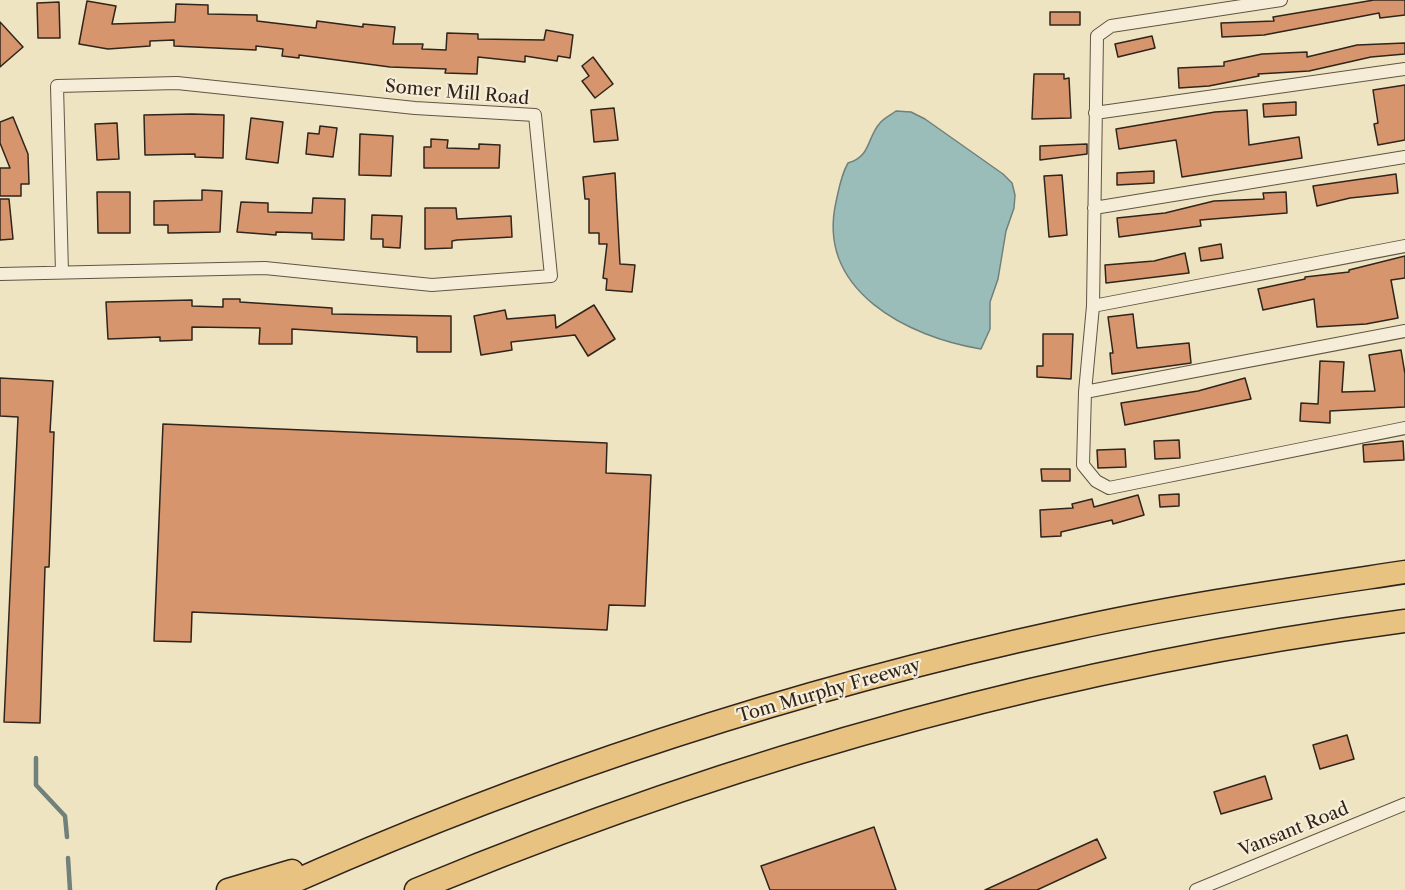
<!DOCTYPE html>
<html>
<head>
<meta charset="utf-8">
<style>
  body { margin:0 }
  canvas { display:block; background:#efe4c2 }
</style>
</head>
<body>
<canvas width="1405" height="890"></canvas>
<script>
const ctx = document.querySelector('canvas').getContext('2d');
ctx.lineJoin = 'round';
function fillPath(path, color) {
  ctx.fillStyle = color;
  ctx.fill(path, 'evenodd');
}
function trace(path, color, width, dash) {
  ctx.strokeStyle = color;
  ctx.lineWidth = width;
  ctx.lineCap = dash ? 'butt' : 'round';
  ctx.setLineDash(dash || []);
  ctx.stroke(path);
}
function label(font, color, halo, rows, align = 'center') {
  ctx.font = font + ' "Libre Caslon Text",serif';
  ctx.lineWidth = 4.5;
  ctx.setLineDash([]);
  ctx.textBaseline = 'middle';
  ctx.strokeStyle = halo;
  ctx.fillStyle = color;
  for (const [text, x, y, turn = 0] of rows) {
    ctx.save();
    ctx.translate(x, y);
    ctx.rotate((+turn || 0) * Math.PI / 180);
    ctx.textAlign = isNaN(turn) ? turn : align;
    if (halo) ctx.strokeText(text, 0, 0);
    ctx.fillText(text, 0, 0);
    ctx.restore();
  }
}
const water = new Path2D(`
  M 896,111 L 911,112 L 925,119 L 1003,174 L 1012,183 L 1015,195 L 1014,208 L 1006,231 L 998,279 L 990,302 L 990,329 L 981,349 C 908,337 816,291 836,202 C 839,188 841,175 848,163 C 871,157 867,137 880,123 C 884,118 891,115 896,111 Z`);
const stream = new Path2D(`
  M 36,758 L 36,785 L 65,816 L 67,837
  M 68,858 L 70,890`);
const building = new Path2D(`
  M 1374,0 L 1405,0 L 1405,15 L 1380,18 L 1379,13 L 1264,35 L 1222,37 L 1221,23 L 1274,21 L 1273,17 Z
  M 87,1 L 116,6 L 112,24 L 175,22 L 176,4 L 208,5 L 208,14 L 257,15 L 257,21 L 316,28 L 317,21 L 363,27 L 363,24 L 395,27 L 393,44 L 423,44 L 422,49 L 446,50 L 447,33 L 478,34 L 478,39 L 544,40 L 546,30 L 573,35 L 570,58 L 558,56 L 557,61 L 525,56 L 525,62 L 478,57 L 477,74 L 445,73 L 446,69 L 390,67 L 299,55 L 299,58 L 282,56 L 283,49 L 256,46 L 256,50 L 174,46 L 174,40 L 150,41 L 150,46 L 108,49 L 79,44 Z
  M 59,2 L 60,38 L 38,38 L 37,3 Z
  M 1050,12 L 1080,12 L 1080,25 L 1050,25 Z
  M 0,22 L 23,47 L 0,67 Z
  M 1152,36 L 1155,48 L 1118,57 L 1115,44 Z
  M 1405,43 L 1405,54 L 1371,57 L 1309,71 L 1258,74 L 1259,76 L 1209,86 L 1179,88 L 1178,68 L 1224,66 L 1224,62 L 1262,54 L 1307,52 L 1307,57 L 1357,45 Z
  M 593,57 L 613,84 L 595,98 L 582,81 L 589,76 L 582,66 Z
  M 1034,74 L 1064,74 L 1064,79 L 1069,78 L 1071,118 L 1032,119 Z
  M 1405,85 L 1405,140 L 1378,145 L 1374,124 L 1378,123 L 1373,90 Z
  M 1296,102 L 1296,115 L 1264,117 L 1263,104 Z
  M 614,108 L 618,140 L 594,142 L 591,110 Z
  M 1247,110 L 1249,145 L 1299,137 L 1302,158 L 1182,177 L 1176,140 L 1119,149 L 1116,129 L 1215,112 Z
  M 192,114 L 224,115 L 223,158 L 195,157 L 195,154 L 145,155 L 144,115 Z
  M 13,117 L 28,154 L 29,184 L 21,184 L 21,196 L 0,196 L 0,168 L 10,168 L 0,143 L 0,122 Z
  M 251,118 L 283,122 L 278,163 L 246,159 Z
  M 117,123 L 119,159 L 97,160 L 95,124 Z
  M 320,126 L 337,128 L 333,157 L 306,154 L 308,133 L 319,134 Z
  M 360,134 L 393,136 L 391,176 L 359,175 Z
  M 431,139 L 448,140 L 447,148 L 479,149 L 479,144 L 500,145 L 499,168 L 424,168 L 424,147 L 431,147 Z
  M 1087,144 L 1087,154 L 1040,160 L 1040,146 Z
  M 1154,171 L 1154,183 L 1117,185 L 1117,173 Z
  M 615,173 L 620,264 L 635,265 L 632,292 L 606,290 L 607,279 L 603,278 L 607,244 L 599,244 L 599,233 L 589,233 L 589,199 L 585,199 L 583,177 Z
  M 1396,174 L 1398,193 L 1350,198 L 1317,206 L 1313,186 Z
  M 1062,175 L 1067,235 L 1049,237 L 1044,176 Z
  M 202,190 L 222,191 L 220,232 L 168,233 L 168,225 L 154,225 L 154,201 L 202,200 Z
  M 97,192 L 130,192 L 130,233 L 98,233 Z
  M 1286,192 L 1287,213 L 1200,220 L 1201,226 L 1119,237 L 1117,218 L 1165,213 L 1214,201 L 1264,199 L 1263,193 Z
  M 313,198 L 345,199 L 344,240 L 312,239 L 312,233 L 276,232 L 276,235 L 237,232 L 241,202 L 268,203 L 268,212 L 312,213 Z
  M 0,199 L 9,199 L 13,239 L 0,240 Z
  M 425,208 L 456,208 L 457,219 L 511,216 L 512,237 L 457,240 L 452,241 L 452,248 L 425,249 Z
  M 372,215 L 402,216 L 400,248 L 383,247 L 383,239 L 371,239 Z
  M 1221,244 L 1223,258 L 1201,261 L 1199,248 Z
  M 1185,253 L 1189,273 L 1106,283 L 1105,265 L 1154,261 Z
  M 1405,256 L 1405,278 L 1391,280 L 1398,318 L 1366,324 L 1317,327 L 1314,299 L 1263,310 L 1258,289 L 1305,279 L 1305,277 L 1349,272 L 1349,270 Z
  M 223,299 L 240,299 L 240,302 L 332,308 L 332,314 L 451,316 L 451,352 L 417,352 L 417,337 L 292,329 L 292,344 L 259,344 L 260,328 L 192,327 L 192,340 L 160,341 L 160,337 L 108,339 L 106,302 L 192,300 L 192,306 L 223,307 Z
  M 594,305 L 615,339 L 588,356 L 575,335 L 511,342 L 512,350 L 481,355 L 474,316 L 505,310 L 507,319 L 555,315 L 556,328 Z
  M 1133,314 L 1137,348 L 1189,343 L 1191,363 L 1112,374 L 1110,353 L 1113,353 L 1108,317 Z
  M 1043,334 L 1073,334 L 1071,379 L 1037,377 L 1037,366 L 1043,366 Z
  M 1401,350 L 1405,374 L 1405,407 L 1330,411 L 1330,423 L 1300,421 L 1301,403 L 1318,404 L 1320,361 L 1344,362 L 1342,392 L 1375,391 L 1369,355 Z
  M 0,378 L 53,381 L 50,432 L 54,432 L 49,567 L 45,567 L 40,723 L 4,722 L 18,417 L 0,416 Z
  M 1245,378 L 1251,399 L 1125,425 L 1121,403 L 1198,391 Z
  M 163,424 L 607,443 L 606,473 L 651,475 L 645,606 L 609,605 L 607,630 L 192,612 L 191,642 L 154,641 Z
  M 1179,440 L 1180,458 L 1155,459 L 1154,441 Z
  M 1403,441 L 1404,460 L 1364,462 L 1363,445 Z
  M 1125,449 L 1126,467 L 1098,468 L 1097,450 Z
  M 1041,469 L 1070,469 L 1070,481 L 1042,481 Z
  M 1179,494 L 1179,506 L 1160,507 L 1159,495 Z
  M 1138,495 L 1144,515 L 1113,524 L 1112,520 L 1061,532 L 1061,536 L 1041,537 L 1040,510 L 1073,508 L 1072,504 L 1092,499 L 1094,507 Z
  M 1347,735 L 1354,759 L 1320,769 L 1313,745 Z
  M 1265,776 L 1272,799 L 1221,814 L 1214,792 Z
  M 874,827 L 896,890 L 770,890 L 761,866 Z
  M 1097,839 L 1106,858 L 1037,890 L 985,890 Z`);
const minor = new Path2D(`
  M 1281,0 L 1111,26 L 1097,36 L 1093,306 L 1085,392 L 1083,465 L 1096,481 L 1109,488 L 1405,428
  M 1095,113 L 1405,69
  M 1094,208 L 1405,157
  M 0,274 L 265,268 L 432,285 L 551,276 L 535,115 L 415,108 L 177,83 L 57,86 L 62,272
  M 1093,306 L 1405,246
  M 1085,392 L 1405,331
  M 1196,890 L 1405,804`);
const motorway = new Path2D(`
  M 228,890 L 292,871
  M 275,890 C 528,776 795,689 1067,630 C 1178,605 1292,589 1405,572
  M 416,890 C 732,759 1066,666 1405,621`);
const streetNames = [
  ["Somer Mill Road",457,93,5],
  ["Tom Murphy Freeway",829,691,-16],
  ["Vansant Road",1294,830,-22]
];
fillPath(water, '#9bbdba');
trace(water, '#70807a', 1.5);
trace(stream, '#70807a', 4.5);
fillPath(building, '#d6956d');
trace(building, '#30241b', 1.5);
trace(minor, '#605445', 14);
trace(motorway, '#30241b', 25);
trace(minor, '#f5edd7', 12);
trace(motorway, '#e8c281', 22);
label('18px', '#30241b', '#f5edd7', streetNames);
</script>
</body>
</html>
